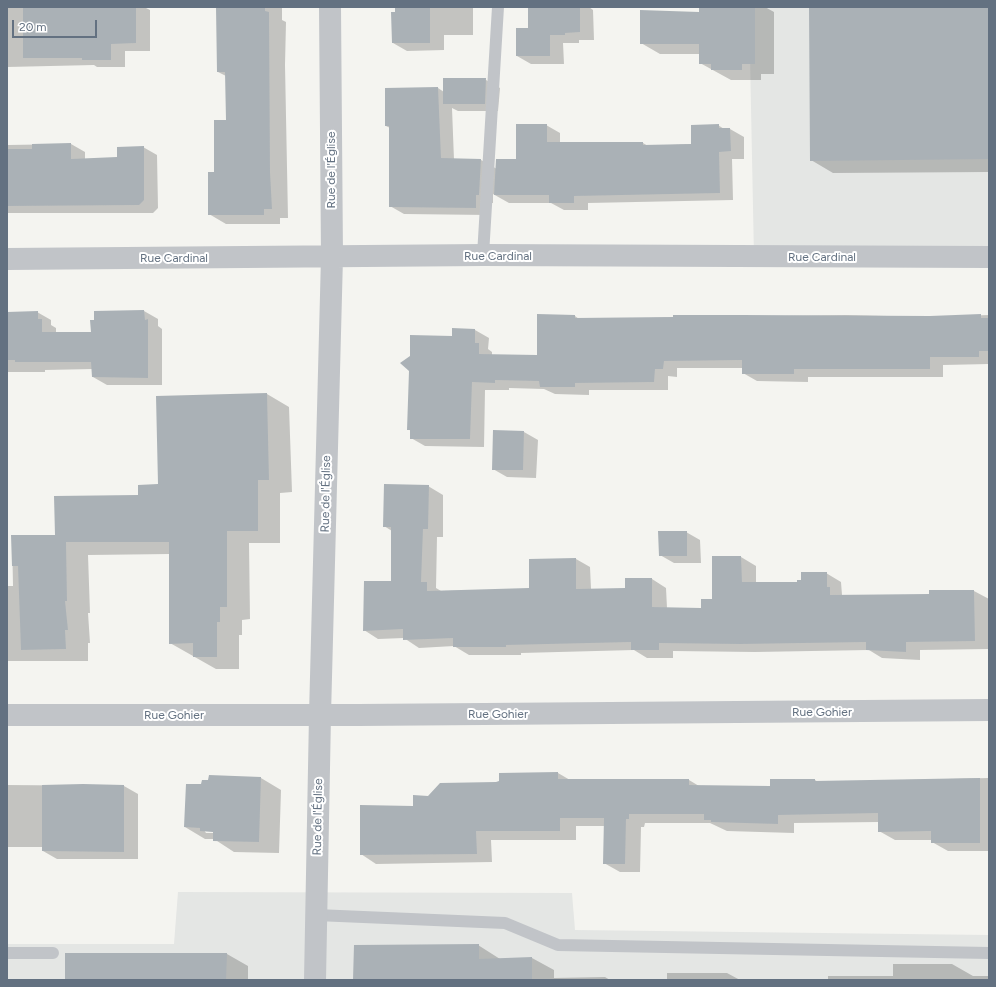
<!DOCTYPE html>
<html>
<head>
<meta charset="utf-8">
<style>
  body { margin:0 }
  #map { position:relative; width:996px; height:987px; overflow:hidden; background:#f4f4f0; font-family:Figtree,sans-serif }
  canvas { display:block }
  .frame { position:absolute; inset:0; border:8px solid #637181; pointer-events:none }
  .scale { position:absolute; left:12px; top:20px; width:85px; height:18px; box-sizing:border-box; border:2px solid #637181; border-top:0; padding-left:5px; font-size:12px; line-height:14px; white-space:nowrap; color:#637181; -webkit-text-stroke:3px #fff; paint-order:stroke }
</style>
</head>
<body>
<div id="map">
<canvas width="996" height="987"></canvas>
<div class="frame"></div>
<div class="scale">20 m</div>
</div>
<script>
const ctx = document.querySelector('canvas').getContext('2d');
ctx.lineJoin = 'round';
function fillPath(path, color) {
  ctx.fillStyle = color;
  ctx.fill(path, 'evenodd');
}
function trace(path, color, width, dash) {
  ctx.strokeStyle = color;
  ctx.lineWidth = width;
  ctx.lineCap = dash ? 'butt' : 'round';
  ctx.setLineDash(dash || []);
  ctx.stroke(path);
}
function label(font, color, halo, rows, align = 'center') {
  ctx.font = font + ' Figtree,sans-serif';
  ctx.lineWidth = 4;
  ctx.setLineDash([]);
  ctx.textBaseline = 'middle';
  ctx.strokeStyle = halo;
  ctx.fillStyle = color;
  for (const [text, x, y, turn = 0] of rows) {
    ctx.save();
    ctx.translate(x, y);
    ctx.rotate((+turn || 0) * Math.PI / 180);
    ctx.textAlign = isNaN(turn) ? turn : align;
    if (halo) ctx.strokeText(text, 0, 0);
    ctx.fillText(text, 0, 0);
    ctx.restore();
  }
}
const built = new Path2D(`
  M 749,7 L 989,7 L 989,257 L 754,257 Z
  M 178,892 L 572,893 L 575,930 L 989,935 L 989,980 L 7,980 L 7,944 L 174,944 Z`);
const shadow = new Path2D(`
  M 7,7 L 144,7 L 150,10 L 150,51 L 125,51 L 125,67 L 97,67 L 94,65 L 7,67 Z
  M 217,7 L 282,7 L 282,20 L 286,22 L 285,65 L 288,218 L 280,218 L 280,224 L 226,224 L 209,214 L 215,173 L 227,121 L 226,76 L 218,72 Z
  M 396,7 L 473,7 L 473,35 L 444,35 L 444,50 L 407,51 L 393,43 Z
  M 529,7 L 589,7 L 593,10 L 594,40 L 579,40 L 579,43 L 563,43 L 564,64 L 531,64 L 517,56 L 529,29 Z
  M 700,7 L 765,7 L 774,12 L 774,74 L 761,74 L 761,80 L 731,80 L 700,63 L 700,54 L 660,54 L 641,43 L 700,13 Z
  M 810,7 L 989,7 L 989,172 L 833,173 L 811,160 Z
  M 486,80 L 500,88 L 498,111 L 458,111 L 452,108 L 454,160 L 481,160 L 497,169 L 517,160 L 546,125 L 560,133 L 560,143 L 643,143 L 648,146 L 692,144 L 718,125 L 724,129 L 730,129 L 744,137 L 744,159 L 732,159 L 733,200 L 588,203 L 588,210 L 564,210 L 551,203 L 509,203 L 493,194 L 493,203 L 489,203 L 489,215 L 404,214 L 390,206 L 390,128 L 386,126 L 438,88 L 444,92 Z
  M 71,144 L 85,152 L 85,160 L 118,158 L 143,147 L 157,155 L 158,208 L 153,213 L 7,213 L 7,145 Z
  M 144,311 L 158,319 L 158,326 L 162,329 L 162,385 L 107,385 L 93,377 L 93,369 L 45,370 L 45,372 L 7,372 L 7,313 L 37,312 L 51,320 L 51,325 L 56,328 L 56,333 L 92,333 L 95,321 L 95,312 Z
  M 846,315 L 930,317 L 989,315 L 989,364 L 943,365 L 943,377 L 808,377 L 808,382 L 757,381 L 743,373 L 743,368 L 677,368 L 677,377 L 668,376 L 668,390 L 589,390 L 589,395 L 555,394 L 544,389 L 509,388 L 509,390 L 485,390 L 484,447 L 425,446 L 411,438 L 411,431 L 408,429 L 453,337 L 475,330 L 489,338 L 488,349 L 492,352 L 492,355 L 538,356 L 538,316 L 575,316 L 579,319 Z
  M 267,394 L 289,407 L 292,492 L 280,493 L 280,543 L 249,543 L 250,619 L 242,620 L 242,635 L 239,635 L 239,669 L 216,669 L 170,643 L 170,554 L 88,555 L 90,613 L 88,613 L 90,643 L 88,643 L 88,661 L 7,661 L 7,586 L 13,586 L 12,536 L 56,536 L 159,485 Z
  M 524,432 L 538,440 L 536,478 L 507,477 L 493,469 Z
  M 428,486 L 443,495 L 443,537 L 437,537 L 436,588 L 441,591 L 530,589 L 576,559 L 590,567 L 591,589 L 626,589 L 652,579 L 666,588 L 667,608 L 702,609 L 713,600 L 741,557 L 756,566 L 756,583 L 798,583 L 826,573 L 841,582 L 842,595 L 844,596 L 930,595 L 974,591 L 989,599 L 989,649 L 920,650 L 920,660 L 882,658 L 869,650 L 755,652 L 673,651 L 673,658 L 647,658 L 634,650 L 521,653 L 521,655 L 469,655 L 454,646 L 419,648 L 404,638 L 378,639 L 364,630 L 392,582 L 392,531 L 384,526 Z
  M 686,532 L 700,540 L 701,563 L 674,563 L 660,555 Z
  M 558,773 L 570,780 L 689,780 L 699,786 L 771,787 L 815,780 L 818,782 L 989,778 L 989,851 L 948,851 L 932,842 L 932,840 L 895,840 L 879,831 L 879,822 L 794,823 L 794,833 L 727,831 L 710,823 L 645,823 L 644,827 L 641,827 L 640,872 L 620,872 L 604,863 L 605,826 L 576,826 L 576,840 L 491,840 L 492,862 L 376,864 L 361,854 L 414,807 L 428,797 Z
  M 261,778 L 281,790 L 279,853 L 234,852 L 214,839 L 205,839 L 185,827 ZM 204,830 L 218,831 L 218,833 L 206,833 Z
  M 7,785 L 124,786 L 138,794 L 138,859 L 57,859 L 43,851 L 43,847 L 7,847 Z
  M 478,945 L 500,959 L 532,958 L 554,970 L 554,978 L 605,977 L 610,980 L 354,980 Z
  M 227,954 L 248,966 L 248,980 L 66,980 Z
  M 893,964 L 952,964 L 973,976 L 989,976 L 989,980 L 811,980 L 828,980 L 828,976 L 893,976 Z
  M 667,973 L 727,973 L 740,980 L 667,980 Z`);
const building = new Path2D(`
  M 23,7 L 136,7 L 136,43 L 111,44 L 111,60 L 82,60 L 82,58 L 23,58 Z
  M 216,7 L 265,7 L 265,11 L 269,12 L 270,172 L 272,209 L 264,209 L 264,215 L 208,215 L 208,172 L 214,172 L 214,120 L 226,120 L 225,72 L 217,72 Z
  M 395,7 L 430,7 L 430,43 L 392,43 L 391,12 L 395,12 Z
  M 528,7 L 580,7 L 580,32 L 565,33 L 565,35 L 550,35 L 550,56 L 516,56 L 516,28 L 528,28 Z
  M 699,7 L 755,7 L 755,64 L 742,64 L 742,70 L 711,70 L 711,64 L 699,64 L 699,44 L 640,44 L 640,10 L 699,12 Z
  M 809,7 L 989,7 L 989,159 L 810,161 Z
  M 443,78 L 486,78 L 485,104 L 443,104 Z
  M 438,87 L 441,158 L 481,159 L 479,195 L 476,195 L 476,208 L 389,207 L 389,126 L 385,126 L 385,88 Z
  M 516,124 L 547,124 L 547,142 L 643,142 L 643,145 L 691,144 L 691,125 L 719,124 L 719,128 L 730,128 L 731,151 L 719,152 L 720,193 L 574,196 L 574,203 L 549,203 L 549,195 L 494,195 L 496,159 L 516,159 Z
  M 71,143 L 71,159 L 117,157 L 117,147 L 144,146 L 144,200 L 139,205 L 7,206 L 7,149 L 32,149 L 32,144 Z
  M 144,310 L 145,320 L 148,319 L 148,378 L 92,377 L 91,362 L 15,362 L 15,360 L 7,360 L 7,312 L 38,311 L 38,319 L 42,319 L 42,332 L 91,332 L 90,320 L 94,320 L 94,311 Z
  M 537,314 L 575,315 L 575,318 L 673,317 L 673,315 L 742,315 L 930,316 L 981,314 L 981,318 L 989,318 L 989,351 L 979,351 L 979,357 L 930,357 L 930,369 L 794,369 L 794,374 L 742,374 L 742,360 L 664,361 L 663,369 L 655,369 L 654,382 L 575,383 L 575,387 L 540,387 L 539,381 L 495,380 L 495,383 L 472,382 L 470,439 L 410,439 L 410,430 L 407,430 L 409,371 L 400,363 L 410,356 L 410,335 L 452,336 L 452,328 L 475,329 L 475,343 L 479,343 L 479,354 L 537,355 Z
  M 267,393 L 269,480 L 258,480 L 258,531 L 227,531 L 227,607 L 220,607 L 220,622 L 217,622 L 217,657 L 193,657 L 193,643 L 169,644 L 169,542 L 66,542 L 67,601 L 65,601 L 68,630 L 65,630 L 66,649 L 21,650 L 18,566 L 12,566 L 11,535 L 55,535 L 54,496 L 138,495 L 138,485 L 158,484 L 156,396 Z
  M 493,430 L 524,431 L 523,470 L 492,470 Z
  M 384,484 L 429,485 L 428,529 L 423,529 L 421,582 L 427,582 L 427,591 L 529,588 L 529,559 L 576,558 L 576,589 L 625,588 L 625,578 L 652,578 L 652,607 L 701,608 L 701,599 L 712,599 L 712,556 L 741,556 L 742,582 L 797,582 L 797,580 L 801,580 L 801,572 L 827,572 L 827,587 L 830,587 L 830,595 L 929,594 L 929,590 L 974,590 L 975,641 L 906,642 L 906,652 L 866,650 L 866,642 L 740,644 L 659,643 L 659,650 L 631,650 L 631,642 L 506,645 L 506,647 L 453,647 L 453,638 L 403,640 L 403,629 L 363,631 L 364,581 L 391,581 L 391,527 L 383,527 Z
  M 658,531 L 687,531 L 687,556 L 659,556 Z
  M 558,772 L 558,779 L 689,779 L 689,785 L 770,786 L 770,779 L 815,779 L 815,781 L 980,778 L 980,843 L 931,843 L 931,831 L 878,832 L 878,813 L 778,815 L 778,824 L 711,822 L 711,820 L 704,820 L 704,814 L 629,814 L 629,819 L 626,819 L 625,864 L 603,864 L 604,818 L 560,818 L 560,831 L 476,831 L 477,854 L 360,855 L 360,805 L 413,806 L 413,795 L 428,796 L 440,783 L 496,782 L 499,781 L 499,773 Z
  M 209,775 L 261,777 L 259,842 L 213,841 L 213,832 L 200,831 L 200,828 L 184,827 L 186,784 L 201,784 L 202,780 L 208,780 Z
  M 83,784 L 124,785 L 124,852 L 42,851 L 42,785 Z
  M 479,944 L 479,959 L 532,957 L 532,980 L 353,980 L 354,945 Z
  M 65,953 L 227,953 L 226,980 L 65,980 Z`);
const lane = new Path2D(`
  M 483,255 L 498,7
  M 316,915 L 505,923 L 558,945 L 989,953
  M 7,953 L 53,953`);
const street = new Path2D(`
  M 7,259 L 483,255 L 989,257
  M 7,715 L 358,715 L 989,710
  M 315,980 L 320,715 L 332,257 L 330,7`);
const streetNames = [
  ["Rue de l'Église",331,170,-90],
  ["Rue Cardinal",498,256],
  ["Rue Cardinal",822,257],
  ["Rue Cardinal",174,258],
  ["Rue de l'Église",326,494,-89],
  ["Rue Gohier",822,712],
  ["Rue Gohier",498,714],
  ["Rue Gohier",174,715],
  ["Rue de l'Église",318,817,-89]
];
fillPath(built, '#e4e6e4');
fillPath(shadow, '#0003');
fillPath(building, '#aab1b6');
trace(lane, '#c1c4c8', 12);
trace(street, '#c1c4c8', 22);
label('12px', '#637181', '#fff', streetNames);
</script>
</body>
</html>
